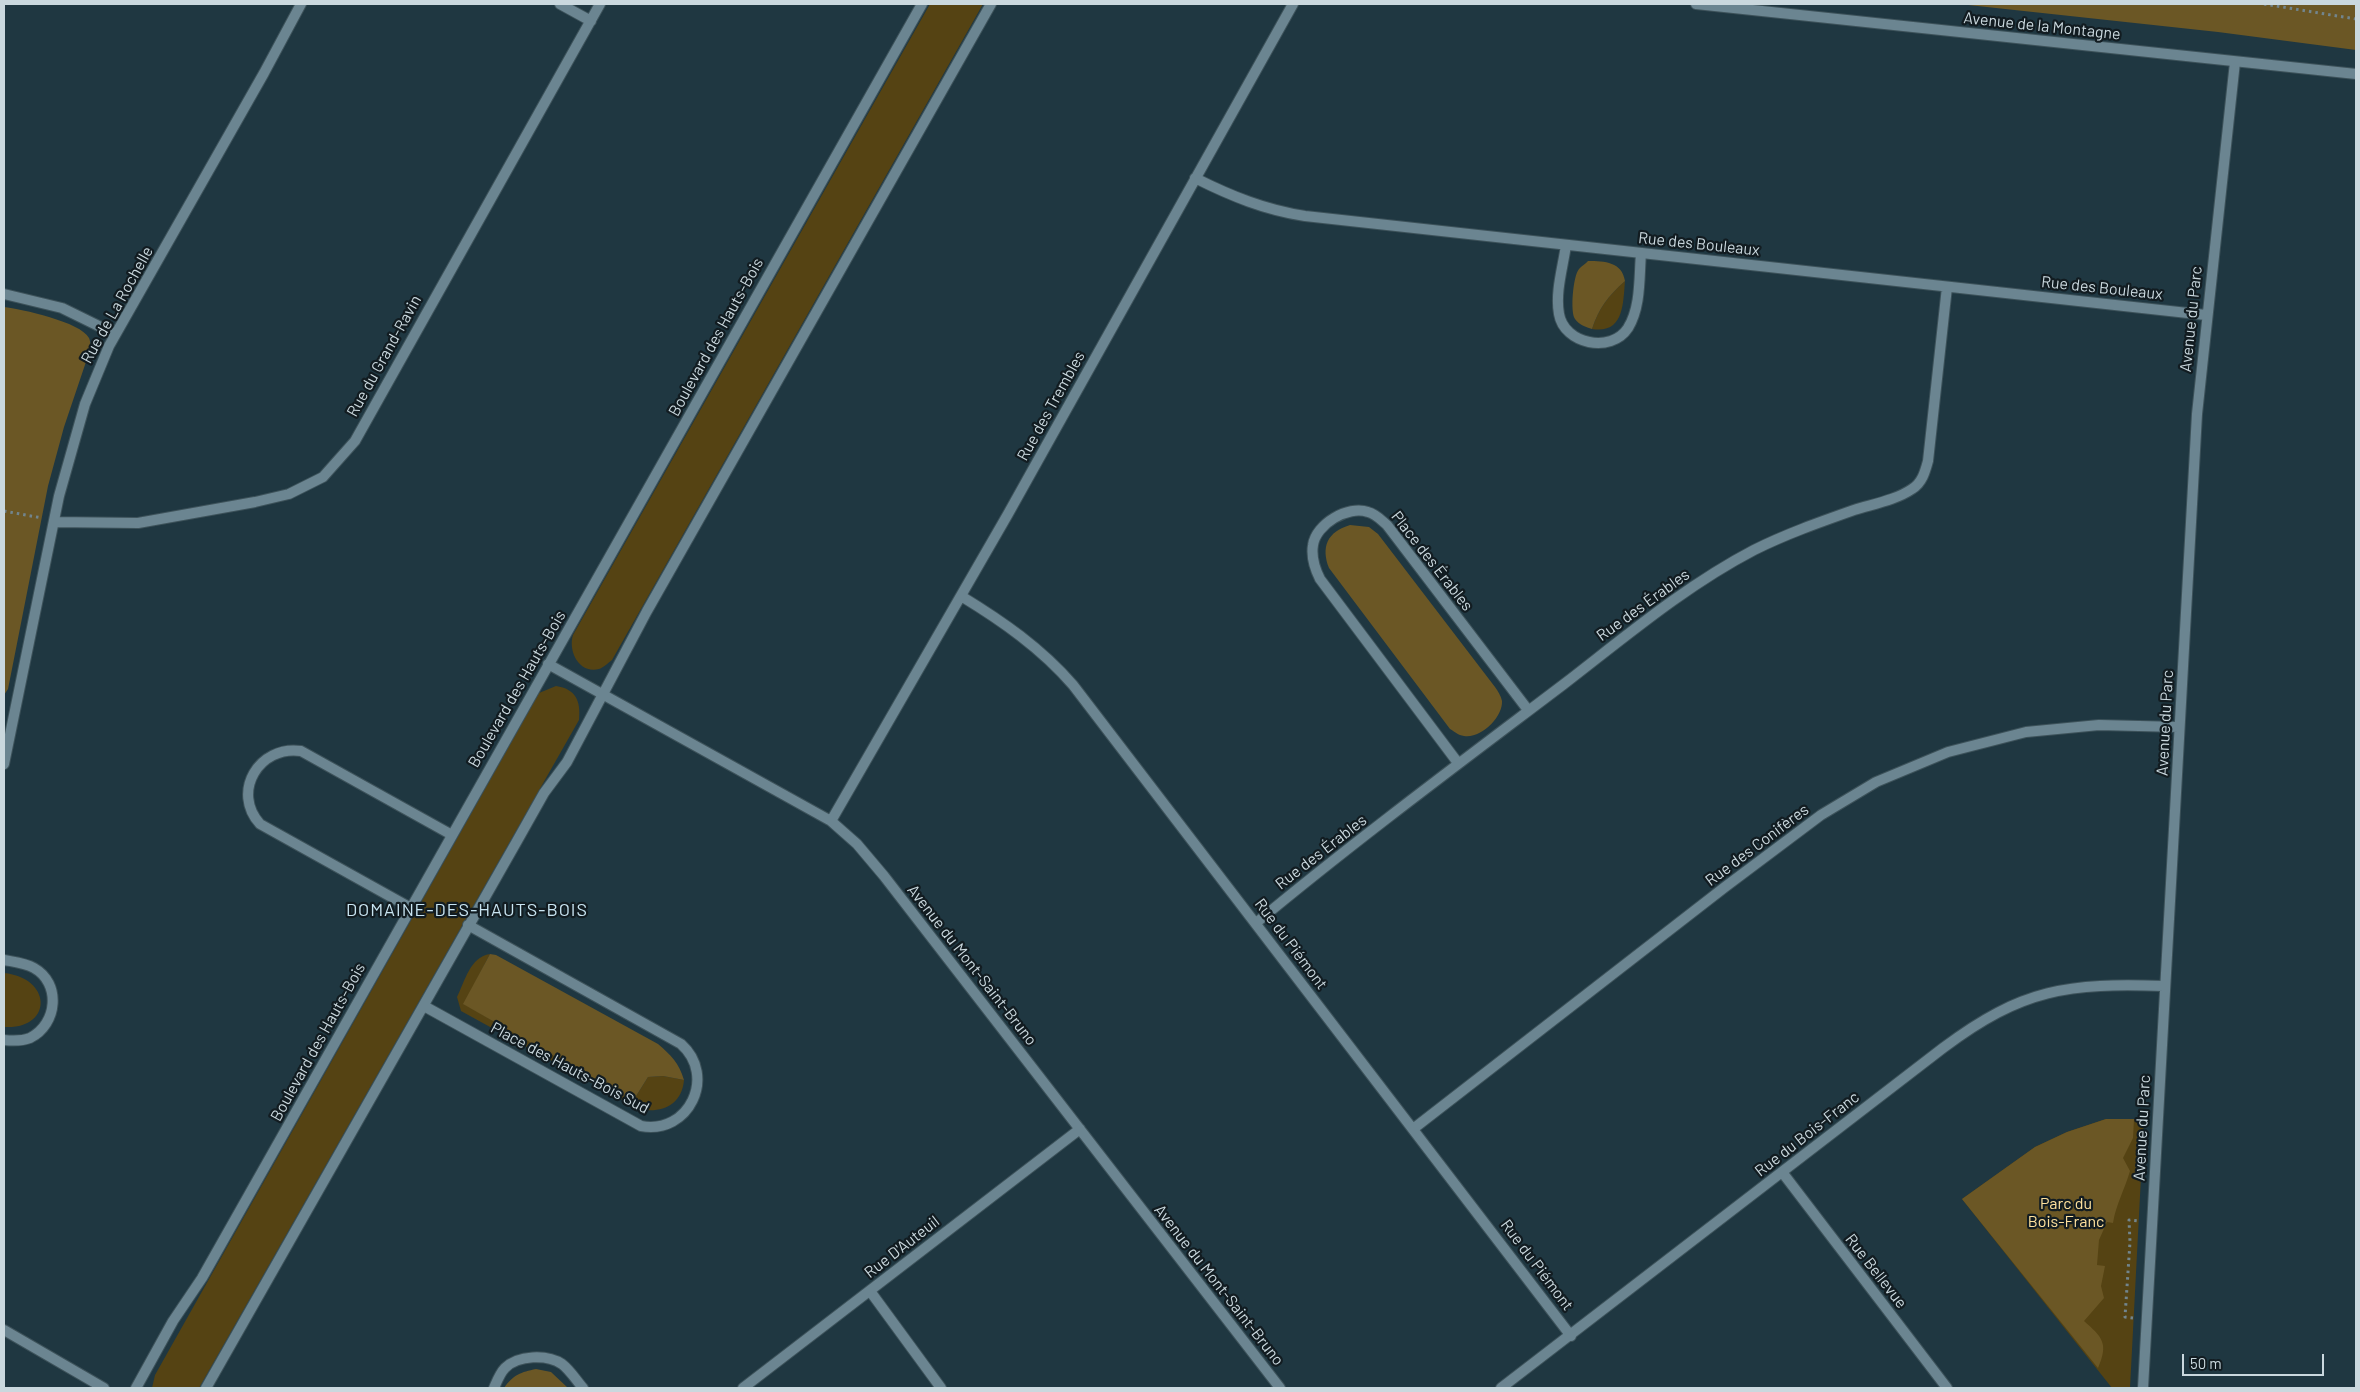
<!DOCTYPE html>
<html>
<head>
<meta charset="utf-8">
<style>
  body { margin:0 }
  #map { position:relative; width:2360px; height:1392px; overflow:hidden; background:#1f3741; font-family:Barlow,sans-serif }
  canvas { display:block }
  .frame { position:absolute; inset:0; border:5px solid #cad8de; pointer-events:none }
  .scale { position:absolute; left:2182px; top:1354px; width:142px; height:22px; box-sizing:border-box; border:2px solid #cad8de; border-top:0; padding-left:6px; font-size:15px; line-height:18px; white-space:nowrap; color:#cad8de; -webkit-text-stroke:4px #121c21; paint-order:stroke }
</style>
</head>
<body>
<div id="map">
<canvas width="2360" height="1392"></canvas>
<div class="frame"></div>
<div class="scale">50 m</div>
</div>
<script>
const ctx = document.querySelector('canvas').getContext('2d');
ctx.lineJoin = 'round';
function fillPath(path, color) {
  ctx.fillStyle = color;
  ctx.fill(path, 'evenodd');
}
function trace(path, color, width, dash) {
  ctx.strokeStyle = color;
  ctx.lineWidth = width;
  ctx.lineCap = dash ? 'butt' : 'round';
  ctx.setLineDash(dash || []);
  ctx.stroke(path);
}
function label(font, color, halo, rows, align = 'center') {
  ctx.font = font + ' Barlow,sans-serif';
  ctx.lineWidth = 4.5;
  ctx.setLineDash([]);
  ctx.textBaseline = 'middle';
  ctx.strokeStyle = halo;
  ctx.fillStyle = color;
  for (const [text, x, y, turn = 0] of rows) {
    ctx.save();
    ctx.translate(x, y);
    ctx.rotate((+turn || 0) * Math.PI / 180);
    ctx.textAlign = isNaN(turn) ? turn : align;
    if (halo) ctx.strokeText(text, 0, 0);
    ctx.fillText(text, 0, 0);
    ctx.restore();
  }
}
const green = new Path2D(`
  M 930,4 L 983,4 L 612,660 C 608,663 603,668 599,669 C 578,674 568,650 573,635 Z
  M 1625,281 C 1623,304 1624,334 1592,329 C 1599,308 1608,296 1625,281 Z
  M 556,686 C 576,689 581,701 579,720 L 199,1388 L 152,1388 L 155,1375 L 539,693 Z
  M 490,954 L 464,1004 L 633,1101 L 648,1077 L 663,1076 L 684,1080 C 682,1105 661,1114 639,1109 L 461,1011 L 457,997 C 465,981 470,957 490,954 Z
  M 4,973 C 53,978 53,1030 4,1027 Z
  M 2106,1119 L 2144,1119 L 2130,1388 L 2112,1388 L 1962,1199 L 2035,1147 L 2067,1132 Z`);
const forest = new Path2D(`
  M 1959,4 L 2356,4 L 2356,50 L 2218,32 Z
  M 1588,261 C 1605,261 1622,262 1625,281 C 1608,296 1599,308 1592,329 C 1586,327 1579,325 1575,319 C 1570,312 1573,276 1579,269 C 1581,266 1586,264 1588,261 Z
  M 4,307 C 21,309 81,322 89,338 C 91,342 90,347 90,350 L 64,427 L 48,486 L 10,679 L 8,689 L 4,695 Z
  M 1350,525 L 1369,527 L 1378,534 L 1495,687 C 1498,691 1501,696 1502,701 C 1503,717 1481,739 1464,736 C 1458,735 1455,732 1450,729 L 1329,568 C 1321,547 1327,532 1350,525 Z
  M 490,954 L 496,955 L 658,1044 C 671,1055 679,1063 684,1080 L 663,1076 L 648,1077 L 633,1101 L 463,1004 Z
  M 2106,1119 L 2134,1119 L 2133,1138 L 2123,1158 L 2130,1171 C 2125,1189 2116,1204 2113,1223 L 2107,1222 L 2099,1240 L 2097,1265 L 2105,1266 L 2101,1286 L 2104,1298 L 2084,1321 C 2102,1337 2109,1343 2098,1368 L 1962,1199 L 2035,1147 L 2067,1132 Z
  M 536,1369 L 551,1372 L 568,1388 L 504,1388 C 513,1375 521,1372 536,1369 Z`);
const path = new Path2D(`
  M 2264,4 L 2356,19
  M 4,511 L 42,518
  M 2133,1318 L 2125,1317 L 2130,1242 L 2129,1220 L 2139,1221`);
const street = new Path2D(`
  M 560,4 L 591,21
  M 1696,4 L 2356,74
  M 1195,178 C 1231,196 1265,210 1305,216 L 2206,315
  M 1566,245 C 1563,267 1555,292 1559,314 C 1564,344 1611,354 1628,328 C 1641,307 1639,278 1641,253
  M 4,294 L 62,308 L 115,334
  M 54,522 L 138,523 L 255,502 L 289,494 L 323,477 L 355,441 L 600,4
  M 961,596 C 1002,621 1041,648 1073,685 L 1571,1336
  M 548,664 L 831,821 L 857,844 L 884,876 L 1280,1388
  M 1458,763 L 1320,579 C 1315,569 1311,557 1313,545 C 1316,524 1348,505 1368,512 C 1376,514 1381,520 1387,525 L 1528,710
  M 4,764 L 59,496 L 85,404 L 109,346 L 264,73 L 301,4
  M 831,821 L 1008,514 L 1293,4
  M 411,908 L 260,824 C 231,792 259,745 301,751 L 452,835
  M 1256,923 C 1356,840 1461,762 1564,684 C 1625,637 1685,586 1754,550 C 1786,534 1820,522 1854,510 C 1873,504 1896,500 1912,489 C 1922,483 1925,472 1928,461 L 1947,287
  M 4,960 C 14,962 25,963 34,968 C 61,983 58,1024 30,1038 C 22,1041 13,1041 4,1040
  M 424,1006 L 641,1126 C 689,1135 717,1076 681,1044 L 468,925
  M 1413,1129 L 1725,887 L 1821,815 L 1876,782 L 1948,752 L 2026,732 L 2099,725 L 2179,727
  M 1782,1172 L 1947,1388
  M 870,1291 L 941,1388
  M 4,1330 L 104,1388
  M 136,1388 L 173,1321 L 202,1278 L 922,4
  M 206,1388 L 517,841 L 544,793 L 567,762 L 647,611 L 991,4
  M 494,1388 C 497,1381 500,1373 505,1368 C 518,1355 547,1354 562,1364 C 570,1370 576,1380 583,1388
  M 743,1388 L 1080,1129
  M 1501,1388 L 1943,1048 C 2023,988 2068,983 2164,986
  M 2143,1388 L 2197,414 L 2235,62`);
const streetNames = [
  ["Avenue de la Montagne",2042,26,6],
  ["Rue des Bouleaux",1699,244,6],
  ["Rue des Bouleaux",2102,288,6],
  ["Rue de La Rochelle",117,305,-61],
  ["Avenue du Parc",2191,319,-84],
  ["Boulevard des Hauts-Bois",716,337,-61],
  ["Rue du Grand-Ravin",384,356,-61],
  ["Rue des Trembles",1051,406,-61],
  ["Place des Érables",1432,561,52],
  ["Rue des Érables",1643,605,-36],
  ["Boulevard des Hauts-Bois",517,689,-60],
  ["Avenue du Parc",2165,723,-87],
  ["Rue des Conifères",1757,845,-37],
  ["Rue des Érables",1321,852,-38],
  ["Rue du Piémont",1291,944,53],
  ["Avenue du Mont-Saint-Bruno",972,965,52],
  ["Boulevard des Hauts-Bois",318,1042,-61],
  ["Place des Hauts-Bois Sud",570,1068,28],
  ["Avenue du Parc",2142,1128,-87],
  ["Rue du Bois-Franc",1807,1134,-38],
  ["Rue D'Auteuil",902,1247,-38],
  ["Rue du Piémont",1537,1265,53],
  ["Rue Bellevue",1876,1271,52],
  ["Avenue du Mont-Saint-Bruno",1219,1285,52]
];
const parkNames = [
  ["Parc du",2066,1204],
  ["Bois-Franc",2066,1222]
];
const neighbourhoodNames = [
  ["DOMAINE-DES-HAUTS-BOIS",467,910]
];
fillPath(green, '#554313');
fillPath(forest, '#6b5725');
trace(street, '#3d525a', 12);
trace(path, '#72858d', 3, [2.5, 4]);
trace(street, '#6b8591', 10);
label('16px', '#cad8de', '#121c21', streetNames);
label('16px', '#fee19d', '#121c21', parkNames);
ctx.letterSpacing = '1px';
label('18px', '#c9e5f2', '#121c21', neighbourhoodNames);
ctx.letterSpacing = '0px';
</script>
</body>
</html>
